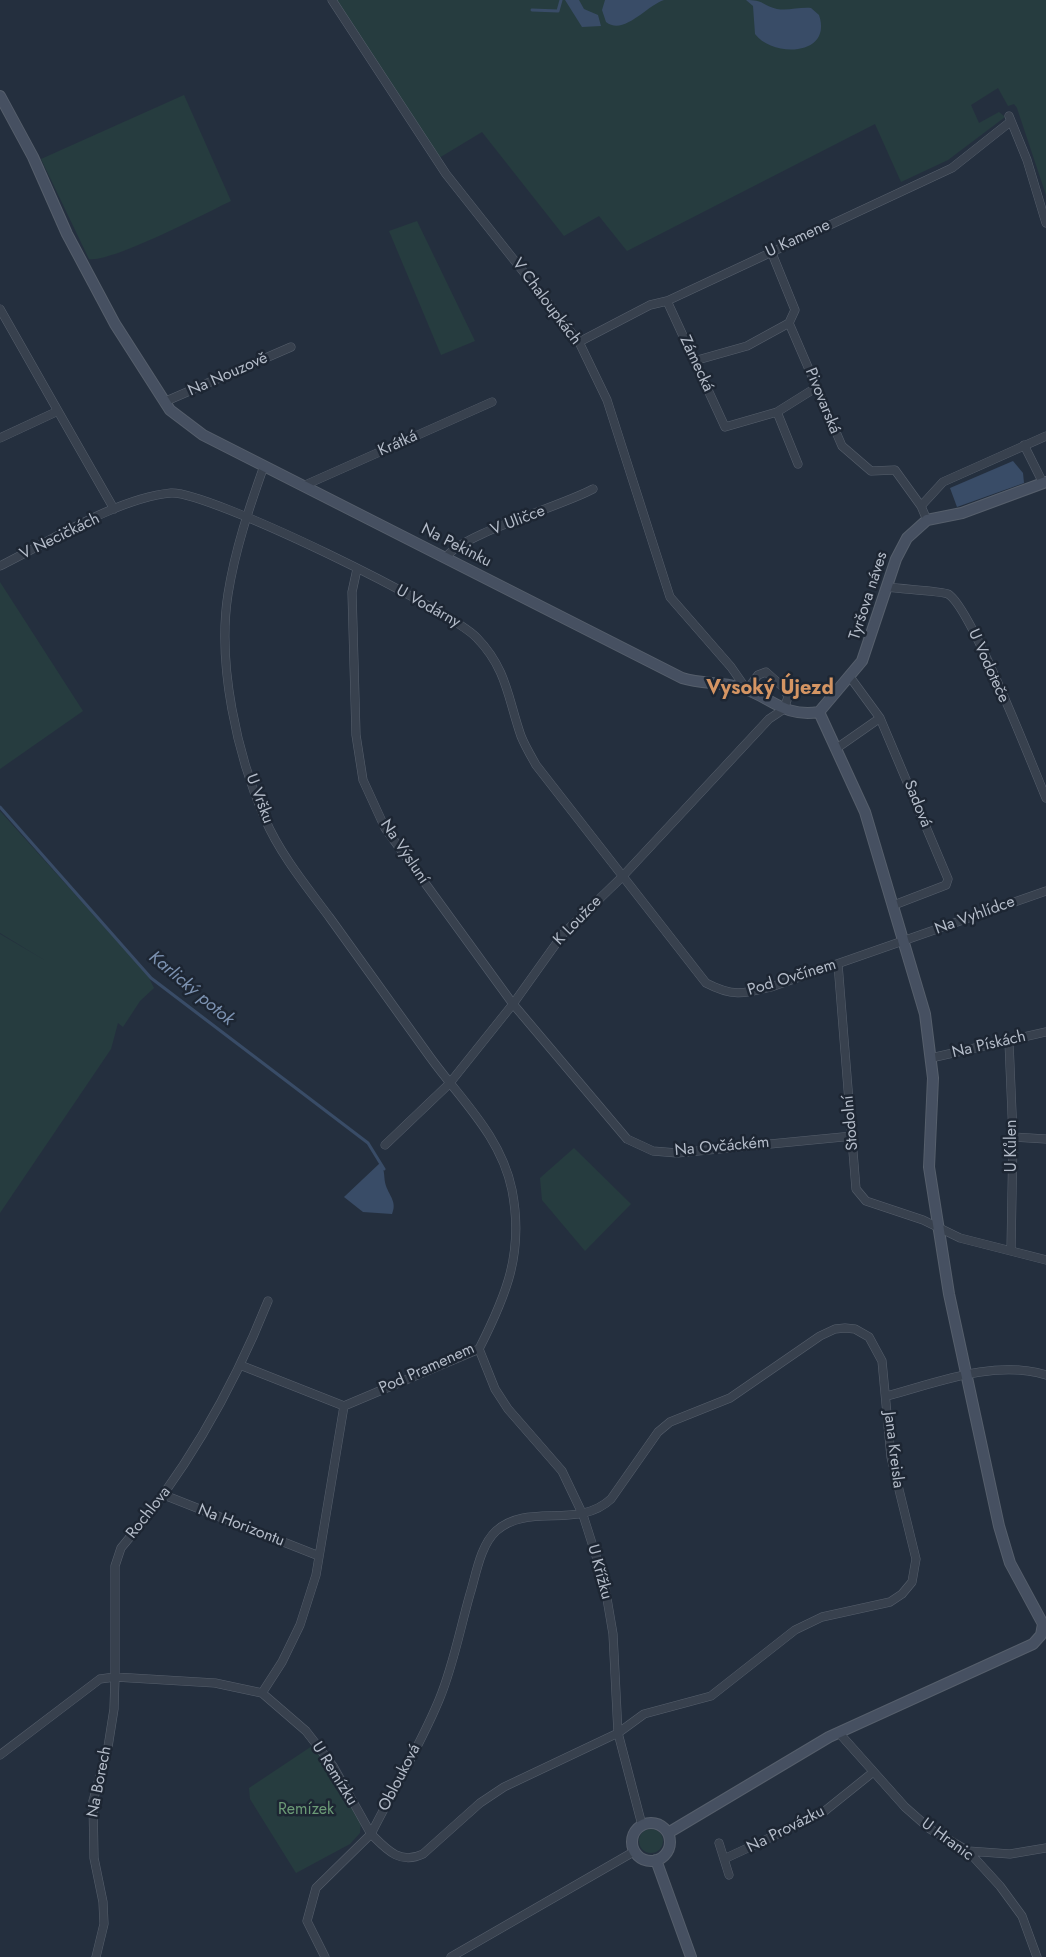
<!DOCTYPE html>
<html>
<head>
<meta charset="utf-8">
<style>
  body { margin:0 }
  canvas { display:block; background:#242f3e }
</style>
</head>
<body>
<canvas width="1046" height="1957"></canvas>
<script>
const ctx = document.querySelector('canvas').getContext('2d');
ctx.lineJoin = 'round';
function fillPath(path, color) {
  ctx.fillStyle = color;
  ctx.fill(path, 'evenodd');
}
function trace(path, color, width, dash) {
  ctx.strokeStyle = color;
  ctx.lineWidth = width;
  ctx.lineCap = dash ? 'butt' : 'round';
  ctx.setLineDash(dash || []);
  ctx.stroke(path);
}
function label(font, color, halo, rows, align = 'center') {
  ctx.font = font + ' Jost,sans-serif';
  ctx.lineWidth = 5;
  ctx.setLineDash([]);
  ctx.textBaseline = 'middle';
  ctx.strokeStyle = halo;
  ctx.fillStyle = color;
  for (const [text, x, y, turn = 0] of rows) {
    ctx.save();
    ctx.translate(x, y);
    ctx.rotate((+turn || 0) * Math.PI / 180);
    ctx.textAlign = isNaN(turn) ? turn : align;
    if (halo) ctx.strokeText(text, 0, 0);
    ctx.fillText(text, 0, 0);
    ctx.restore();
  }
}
const green = new Path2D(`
  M 337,0 L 1046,0 L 1046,195 L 1017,108 L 1014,104 L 1008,106 L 998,88 L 971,105 L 979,123 L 999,112 L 1005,117 L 948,160 L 901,182 L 875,124 L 627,251 L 599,216 L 564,236 L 482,132 L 439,158 Z
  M 184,95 L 231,201 C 206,213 111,263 89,259 L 41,159 Z
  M 417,221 L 475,341 L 441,355 L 389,231 Z
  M 0,582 L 83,711 L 0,769 Z
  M 0,811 L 147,974 L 154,988 L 140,1001 L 123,1027 L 118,1023 L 111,1049 L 0,1213 L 0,934 L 46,961 L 0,933 Z
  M 574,1148 L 631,1204 L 585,1251 L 542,1200 L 540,1178 Z
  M 312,1746 L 317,1746 L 361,1821 L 360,1833 L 350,1844 L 296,1873 L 250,1799 L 249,1788 Z
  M639 1841a12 12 0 1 1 24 0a12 12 0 1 1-24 0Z`);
const water = new Path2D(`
  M 565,0 L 579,0 L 584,9 L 598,15 L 601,26 L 582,27 Z
  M 605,0 L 664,0 C 646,6 624,36 606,22 L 602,10 Z
  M 746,0 C 764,0 762,5 777,9 C 788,11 799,7 811,8 L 819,15 C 833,56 773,58 755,34 L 753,6 Z
  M 1013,461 L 1023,473 L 1024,483 L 957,507 L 950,488 Z
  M 380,1163 C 386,1171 383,1177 386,1186 C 390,1197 397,1202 392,1214 L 363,1212 L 344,1197 Z`);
const stream = new Path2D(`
  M 532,10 L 558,11 L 561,0
  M 0,807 L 151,978 L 368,1143 L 384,1169`);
const street = new Path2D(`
  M 332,0 L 446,174 L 579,342 L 607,400 L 670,597 L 731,667 L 747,690 L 758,675 L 766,672 L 784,688 L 788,697 L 784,709 L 769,719 L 622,877 L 563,934 L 513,1004 L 449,1084 L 385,1145
  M 1009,116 L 1027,160 L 1046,223
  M 771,251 L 795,310 L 789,323
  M 667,301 L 725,427 L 777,412 L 817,387
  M 0,309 L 58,411
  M 579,342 L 650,305 L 667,301 L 952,168 L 1010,122
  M 694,361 L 747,346 L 789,323 L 842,446 L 871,471 L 895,470 L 921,506
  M 164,402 L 291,347
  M 777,412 L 798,464
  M 0,438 L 58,411 L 114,509
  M 1024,445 L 1043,483
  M 303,486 L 492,402
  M 927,520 L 921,506 L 943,482 L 1046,436
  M 446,557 C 464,533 560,507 593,489
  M 0,566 C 49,542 117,498 171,493 C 207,490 450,609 477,638 C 507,669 508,699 521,736 C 525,746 531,756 536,765 L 706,983 C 733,997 743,994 771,987 L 1046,891
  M 357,569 L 352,592 L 356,735 L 363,780 L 385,828 L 513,1004 L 627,1139 L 653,1151 L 677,1153 L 853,1136
  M 888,587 C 899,589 942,591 948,594 C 971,607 1032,765 1046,798
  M 850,677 L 880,718 L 948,879 L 946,885 L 894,905
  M 837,748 L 880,718
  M 838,964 L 856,1189 L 866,1201 L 923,1220 L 960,1238 L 1046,1260
  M 1009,1042 L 1013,1137 L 1011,1250
  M 931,1058 L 1046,1032
  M 1013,1137 L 1046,1139
  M 845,1328 L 855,1329 L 869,1337 L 882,1361 L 891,1457 L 916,1559 L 912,1582 L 902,1594 L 890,1602 L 822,1617 L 795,1630 L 711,1696 L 644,1714 L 618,1733 L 504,1787 L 480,1803 L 423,1854 C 400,1865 387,1850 371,1834 C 393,1790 420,1746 439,1700 C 453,1667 460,1629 470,1594 C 476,1575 480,1546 496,1531 C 528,1502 578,1530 611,1499 L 658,1432 L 670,1422 L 730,1398 L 820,1336 L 835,1329 Z
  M 479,1349 L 495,1389 L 508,1409 L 562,1471 L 583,1515 L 604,1581 L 613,1634 L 618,1733 L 642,1825
  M 240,1365 L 344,1406 L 479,1349 C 507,1294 524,1252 512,1190 C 501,1136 461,1100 430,1057 C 397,1011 363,964 330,918 C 307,887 280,854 265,819 C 237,755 217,664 228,594 C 235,550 249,508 264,466
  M 887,1396 C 936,1383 995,1359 1046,1375
  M 164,1495 L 319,1556
  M 262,1693 L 282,1662 L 300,1625 L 316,1575 L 344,1406
  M 840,1734 L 905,1807 L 930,1829 L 968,1851 L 1000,1886 L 1022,1916 L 1037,1957
  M 0,1755 L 100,1679 L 115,1677 L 115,1566 L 121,1548 C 184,1475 232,1391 268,1301
  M 719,1843 L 729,1875
  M 968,1851 L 1010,1854 L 1046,1848
  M 724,1859 L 821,1814 L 872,1773
  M 96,1957 L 104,1924 L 103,1902 L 94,1858 L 93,1801 L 108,1747 L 114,1709 L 115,1677 L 215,1683 L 262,1693 L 306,1731 L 333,1766 L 371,1834 L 316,1888 L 307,1921 L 325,1957
  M 451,1957 L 635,1851`);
const secondary = new Path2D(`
  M 0,96 L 33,157 L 67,234 L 115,324 L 170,410 L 203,435 L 682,678 C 701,684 719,682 738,687 C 769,694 781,718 819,712
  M 819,712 L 862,661 L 896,559 L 907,538 L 927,520 L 962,513 L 1046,482
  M632 1842a19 19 0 1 1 38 0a19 19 0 1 1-38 0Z
  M 668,1833 L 829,1737 L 1033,1644 L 1041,1635 L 1043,1624 L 1010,1563 L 999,1526 L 949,1294 L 929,1167 L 933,1078 L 925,1014 L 865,812 L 819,712
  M 656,1860 L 691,1957`);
const streetNames = [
  ["U Kamene",798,239,-25],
  ["V Chaloupkách",546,302,53],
  ["Zámecká",696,364,65],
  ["Na Nouzově",228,375,-24],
  ["Pivovarská",822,401,68],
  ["Krátká",398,444,-24],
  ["V Uličce",518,521,-21],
  ["V Necičkách",60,537,-26],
  ["Na Pekinku",456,546,27],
  ["Tyršova náves",869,596,-72],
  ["U Vodárny",428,607,29],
  ["U Vodoteče",988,666,66],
  ["U Vršku",259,799,69],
  ["Sadová",917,804,68],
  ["Na Výsluní",404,852,56],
  ["Na Vyhlídce",975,916,-20],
  ["K Loužce",578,921,-46],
  ["Pod Ovčínem",792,978,-17],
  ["Na Pískách",989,1045,-13],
  ["Stodolní",851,1123,-95],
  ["U Kůlen",1012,1146,-90],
  ["Na Ovčáckém",722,1147,-5],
  ["Pod Pramenem",427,1369,-24],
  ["Jana Kreisla",893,1450,83],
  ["Rochlova",149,1513,-52],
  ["Na Horizontu",241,1526,21],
  ["U Křížku",599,1572,75],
  ["U Remízku",334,1774,58],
  ["Oblouková",400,1778,-63],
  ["Na Borech",100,1782,-79],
  ["Na Provázku",786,1830,-27],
  ["U Hranic",947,1840,36]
];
const parkNames = [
  ["Remízek",306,1810]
];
const waterNames = [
  ["Karlický potok",191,989,40]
];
const quarterNames = [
  ["Vysoký Újezd",770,689]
];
fillPath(green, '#263c3f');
fillPath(water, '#394c67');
trace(stream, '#394c67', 3);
trace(street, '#565f6c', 9);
trace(secondary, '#565f6c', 12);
trace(street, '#38414e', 8);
trace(secondary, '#465061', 10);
label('16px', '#b4bcc9', '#1d2633', streetNames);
label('16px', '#6b9a76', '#1d2633', parkNames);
label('italic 18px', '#7c92b1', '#1d2633', waterNames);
label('bold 20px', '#d59563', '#1d2633', quarterNames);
</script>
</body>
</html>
